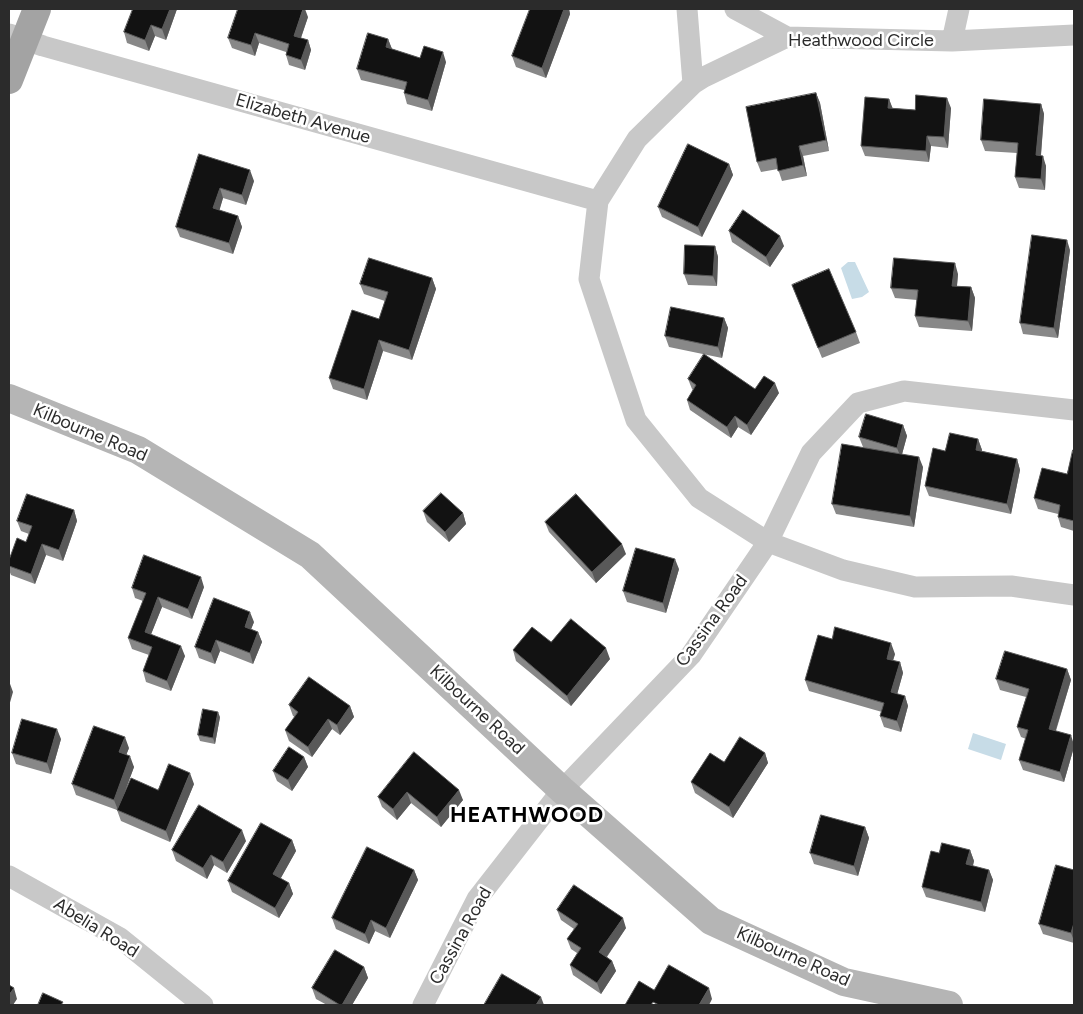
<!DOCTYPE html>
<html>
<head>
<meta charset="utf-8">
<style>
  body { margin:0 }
  #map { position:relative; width:1083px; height:1014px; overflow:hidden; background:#fff; font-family:Figtree,sans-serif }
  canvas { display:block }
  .frame { position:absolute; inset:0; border:10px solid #2b2b2b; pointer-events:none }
</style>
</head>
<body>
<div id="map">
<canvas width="1083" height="1014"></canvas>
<div class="frame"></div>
</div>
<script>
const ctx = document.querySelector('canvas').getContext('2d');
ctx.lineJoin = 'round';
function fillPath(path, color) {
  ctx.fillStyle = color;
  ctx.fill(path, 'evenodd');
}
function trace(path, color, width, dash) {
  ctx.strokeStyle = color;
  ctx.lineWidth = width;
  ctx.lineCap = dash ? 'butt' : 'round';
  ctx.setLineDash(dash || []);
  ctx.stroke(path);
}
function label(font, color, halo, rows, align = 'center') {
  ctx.font = font + ' Figtree,sans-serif';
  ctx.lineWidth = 5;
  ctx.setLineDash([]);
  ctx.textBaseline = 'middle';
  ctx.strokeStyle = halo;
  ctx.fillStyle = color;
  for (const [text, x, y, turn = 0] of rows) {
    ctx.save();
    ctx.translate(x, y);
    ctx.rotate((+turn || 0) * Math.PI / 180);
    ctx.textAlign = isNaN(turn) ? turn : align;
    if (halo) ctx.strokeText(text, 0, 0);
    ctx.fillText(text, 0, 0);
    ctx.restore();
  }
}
const water = new Path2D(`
  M 848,262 L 855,262 L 869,292 L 862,297 L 852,299 L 841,268 Z
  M 973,733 L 1006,744 L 1001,760 L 968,749 Z`);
const street = new Path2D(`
  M 687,9 L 693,84
  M 735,9 L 787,37
  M 9,34 L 43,46 L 598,201
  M 1074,35 L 952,41 L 787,37 L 704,77 L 693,84 L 637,139 L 598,201 L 589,279 L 636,420 L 699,498 L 768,542 L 843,570 L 915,587 L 1011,586 L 1074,595
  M 952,41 L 959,9
  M 9,876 L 120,938 L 203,1005
  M 423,1005 L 477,899 L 562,790 L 691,655 L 768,542 L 811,453 L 858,403 L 904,391 L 1074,410`);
const secondary = new Path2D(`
  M 9,398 L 138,450 L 310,555 L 562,790 L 711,921 L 844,982 L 949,1005`);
const primary = new Path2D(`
  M 9,80 L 37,9`);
const wall = new Path2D(`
  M 133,9 L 177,9 L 166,40 L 155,36 L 149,51 L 127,43 L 124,32 Z
  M 530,9 L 569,9 L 570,14 L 546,78 L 516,67 L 512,56 Z
  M 308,17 L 301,38 L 308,40 L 311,50 L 305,70 L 289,65 L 286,55 L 286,52 L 259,43 L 255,56 L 232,48 L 228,38 Z
  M 388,39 L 392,49 L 420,58 L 446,62 L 432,111 L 407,104 L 404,93 L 404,90 L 361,80 L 357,69 Z
  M 816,93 L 820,103 L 829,151 L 803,156 L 807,176 L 782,181 L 778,169 L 761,172 L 757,162 Z
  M 889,99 L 892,108 L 915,110 L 951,108 L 948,148 L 931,146 L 929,162 L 865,156 L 861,146 Z
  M 1041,104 L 1044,114 L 1041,156 L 1046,166 L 1045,190 L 1019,188 L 1015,177 L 1017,153 L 985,151 L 981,140 Z
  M 199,154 L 254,181 L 246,205 L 223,198 L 219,210 L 238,216 L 242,227 L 233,254 L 180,237 L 176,227 Z
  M 729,164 L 733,175 L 702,237 L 662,217 L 658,207 Z
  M 729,231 L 784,246 L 770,267 L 732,242 Z
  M 715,246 L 718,257 L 717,286 L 688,285 L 684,274 Z
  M 1070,250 L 1058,338 L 1023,334 L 1020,323 Z
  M 958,274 L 957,286 L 971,287 L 975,298 L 972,331 L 919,327 L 915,316 L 917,300 L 895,298 L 891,288 Z
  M 432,278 L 436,289 L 412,360 L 383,351 L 367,400 L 333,389 L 329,378 L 379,319 L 385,301 L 364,294 L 360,284 Z
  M 792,285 L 856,332 L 860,343 L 822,358 Z
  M 724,318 L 728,328 L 722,358 L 669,347 L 665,336 Z
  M 688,379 L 755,389 L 779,393 L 751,435 L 738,427 L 731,438 L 690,410 L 687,400 L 693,390 L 692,389 Z
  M 903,425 L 907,436 L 902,454 L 923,467 L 914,527 L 836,514 L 832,504 L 866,448 L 863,447 L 859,437 Z
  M 978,439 L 982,450 L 982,451 L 1017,459 L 1020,470 L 1011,514 L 929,496 L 925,486 L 945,451 Z
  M 1074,450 L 1074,531 L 1061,527 L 1058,517 L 1058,514 L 1038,509 L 1034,498 L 1067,474 Z
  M 74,510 L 77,521 L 63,561 L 46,555 L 35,584 L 11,575 L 9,570 L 9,560 L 26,542 L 29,534 L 21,531 L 17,521 Z
  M 423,511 L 463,513 L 466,524 L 449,542 L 427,522 Z
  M 545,522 L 626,554 L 596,583 L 549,532 Z
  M 679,569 L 666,613 L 627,602 L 623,591 Z
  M 204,587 L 192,619 L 162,607 L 151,634 L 185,656 L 171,691 L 146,682 L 143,671 L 149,655 L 132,649 L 128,638 L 143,601 L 135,598 L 132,588 Z
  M 254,622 L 251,629 L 258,632 L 262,642 L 253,664 L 220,651 L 215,664 L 199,658 L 195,647 Z
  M 832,639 L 895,654 L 893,661 L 900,662 L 903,673 L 897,694 L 905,696 L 908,706 L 901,732 L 884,727 L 880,716 L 882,712 L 809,691 L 805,680 Z
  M 551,642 L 610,659 L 571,706 L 516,661 L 513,650 Z
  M 1067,669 L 1071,680 L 1056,731 L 1074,745 L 1074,747 L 1064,782 L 1023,770 L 1019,760 L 1026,739 L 1021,737 L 1017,727 L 1026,697 L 1000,690 L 996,679 Z
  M 289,705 L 350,706 L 354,717 L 340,735 L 332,729 L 312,757 L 289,741 L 285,730 L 295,717 L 293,716 Z
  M 220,717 L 215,744 L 200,741 L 198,735 Z
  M 61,739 L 51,774 L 16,764 L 12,753 Z
  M 129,748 L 126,755 L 134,767 L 121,802 L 158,790 L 194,784 L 170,842 L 121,821 L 117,810 L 76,795 L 72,784 Z
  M 414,752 L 463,800 L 441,827 L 411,803 L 397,820 L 382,807 L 378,797 Z
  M 765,753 L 768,763 L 733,818 L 695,793 L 691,782 L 724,762 Z
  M 304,757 L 308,767 L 292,791 L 277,781 L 273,771 Z
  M 865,827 L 869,838 L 858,876 L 814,864 L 810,853 Z
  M 292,840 L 296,851 L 280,879 L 289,883 L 293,894 L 279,918 L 232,892 L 228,881 Z
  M 246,841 L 227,873 L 214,865 L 207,879 L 176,861 L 172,850 Z
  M 970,850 L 974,861 L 973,866 L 989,870 L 993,880 L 985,912 L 926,897 L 922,887 L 939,853 Z
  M 414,870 L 418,880 L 390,938 L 375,931 L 369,944 L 336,929 L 332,918 Z
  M 1074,870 L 1074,943 L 1043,934 L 1039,924 Z
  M 557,910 L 626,928 L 607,957 L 612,961 L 616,971 L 601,994 L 573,975 L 570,965 L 577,953 L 571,949 L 567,939 L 574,929 L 561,920 Z
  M 364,967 L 368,978 L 352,1005 L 327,1005 L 316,999 L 312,988 Z`);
const shadedWall = new Path2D(`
  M 170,9 L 177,9 L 166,40 L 162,29 Z
  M 303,9 L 305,9 L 308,17 L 298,46 L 294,36 Z
  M 564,9 L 569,9 L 570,14 L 546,78 L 542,68 Z
  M 151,25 L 155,36 L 149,51 L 145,40 Z
  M 255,33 L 259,43 L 255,56 L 251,45 Z
  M 388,39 L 392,49 L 386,47 Z
  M 308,40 L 311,50 L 305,70 L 301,60 Z
  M 443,52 L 446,62 L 432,111 L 428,100 Z
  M 816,93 L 820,103 L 829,151 L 826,140 Z
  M 947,98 L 951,108 L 948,148 L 944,137 Z
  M 889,99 L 893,109 L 888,108 Z
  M 1041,104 L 1044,114 L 1040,166 L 1036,155 Z
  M 927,136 L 931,146 L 929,162 L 926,151 Z
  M 799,146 L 803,156 L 807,176 L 803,165 Z
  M 1043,156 L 1046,166 L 1045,190 L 1041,179 Z
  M 729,164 L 733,175 L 702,237 L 698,227 Z
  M 250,170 L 254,181 L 246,205 L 242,195 Z
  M 220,188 L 223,198 L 217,219 L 213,208 Z
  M 238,216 L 242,227 L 233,254 L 229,243 Z
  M 780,236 L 784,246 L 770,267 L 766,257 Z
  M 1067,240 L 1070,250 L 1058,338 L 1054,328 Z
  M 715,246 L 718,257 L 717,286 L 713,276 Z
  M 955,263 L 958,274 L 956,296 L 952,286 Z
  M 432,278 L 436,289 L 412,360 L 409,350 Z
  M 971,287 L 975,298 L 972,331 L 968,321 Z
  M 724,318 L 728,328 L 722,358 L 718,347 Z
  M 379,340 L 383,351 L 367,400 L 364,389 Z
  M 775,383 L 779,393 L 751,435 L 747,425 Z
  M 735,416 L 738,427 L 731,438 L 727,427 Z
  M 903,425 L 907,436 L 901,458 L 897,448 Z
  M 978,439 L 982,450 L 980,461 L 976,450 Z
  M 919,457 L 923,467 L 914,527 L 910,516 Z
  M 1017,459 L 1020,470 L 1011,514 L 1007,504 Z
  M 74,510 L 77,521 L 63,561 L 59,550 Z
  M 463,513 L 466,524 L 449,542 L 445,532 Z
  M 42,544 L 46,555 L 35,584 L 31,574 Z
  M 622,544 L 626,554 L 596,583 L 592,572 Z
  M 675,559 L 679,569 L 666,613 L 663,603 Z
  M 201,577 L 204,587 L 192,619 L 188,609 Z
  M 158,597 L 162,607 L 148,642 L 145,632 Z
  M 250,612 L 254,622 L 248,637 L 245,627 Z
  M 258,632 L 262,642 L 253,664 L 250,653 Z
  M 216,640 L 220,651 L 215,664 L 211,653 Z
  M 891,643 L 895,654 L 890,669 L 887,659 Z
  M 181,646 L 185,656 L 171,691 L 167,681 Z
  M 606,648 L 610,659 L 571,706 L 567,696 Z
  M 900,662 L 903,673 L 895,702 L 891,692 Z
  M 1067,669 L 1071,680 L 1053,739 L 1049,729 Z
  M 9,681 L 13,692 L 9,706 Z
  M 905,696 L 908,706 L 901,732 L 897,721 Z
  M 350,706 L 354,717 L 340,735 L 337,725 Z
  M 218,712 L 220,717 L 215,744 L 213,738 Z
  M 328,719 L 332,729 L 312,757 L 308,747 Z
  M 57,729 L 61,739 L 51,774 L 47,763 Z
  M 1071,735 L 1074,745 L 1074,747 L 1064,782 L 1060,772 Z
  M 125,737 L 129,748 L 123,763 L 119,752 Z
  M 765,753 L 768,763 L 733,818 L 729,807 Z
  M 130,756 L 134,767 L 118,810 L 114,800 Z
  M 304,757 L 308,767 L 292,791 L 288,780 Z
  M 190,773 L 194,784 L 170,842 L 166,831 Z
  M 459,790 L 463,800 L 441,827 L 437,817 Z
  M 407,792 L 411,803 L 397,820 L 393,809 Z
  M 865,827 L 869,838 L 858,876 L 854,866 Z
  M 242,830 L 246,841 L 227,873 L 223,862 Z
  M 292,840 L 296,851 L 277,885 L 273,874 Z
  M 970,850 L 974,861 L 970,875 L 966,864 Z
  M 211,855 L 214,865 L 207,879 L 203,868 Z
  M 414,870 L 418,880 L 390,938 L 386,928 Z
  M 989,870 L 993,880 L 985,912 L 981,902 Z
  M 289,883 L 293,894 L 279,918 L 275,908 Z
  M 623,918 L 626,928 L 603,962 L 599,952 Z
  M 371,920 L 375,931 L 369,944 L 365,934 Z
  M 1074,923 L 1074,941 L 1071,933 Z
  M 612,961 L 616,971 L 601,994 L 597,983 Z
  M 364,967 L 368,978 L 352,1005 L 342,1005 Z
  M 14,988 L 17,999 L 13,1005 L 9,1005 L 9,995 Z
  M 709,988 L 712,999 L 709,1005 L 699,1005 Z
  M 541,997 L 544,1005 L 536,1005 Z`);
const building = new Path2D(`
  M 133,9 L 170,9 L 162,29 L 151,25 L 145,40 L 124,32 Z
  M 238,9 L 303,9 L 294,36 L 308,40 L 301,60 L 286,55 L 289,44 L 255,33 L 251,45 L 228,38 Z
  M 530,9 L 564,9 L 542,68 L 512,56 Z
  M 368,33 L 388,39 L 386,47 L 420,58 L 424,46 L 443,52 L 428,100 L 404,93 L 407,82 L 357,69 Z
  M 816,93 L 826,140 L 799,146 L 803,165 L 778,171 L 776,158 L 757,162 L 746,107 Z
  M 916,95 L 947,98 L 944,137 L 927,136 L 926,151 L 861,146 L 865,97 L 889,99 L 888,108 L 915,110 Z
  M 984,99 L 1041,104 L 1036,155 L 1043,156 L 1041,179 L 1015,177 L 1018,143 L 981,140 Z
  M 688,144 L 729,164 L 698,227 L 658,207 Z
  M 199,154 L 250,170 L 242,195 L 220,188 L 213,208 L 238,216 L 229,243 L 176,227 Z
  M 743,210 L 780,236 L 766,257 L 729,231 Z
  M 1032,235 L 1067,240 L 1054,328 L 1020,323 Z
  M 685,245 L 715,246 L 713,276 L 684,274 Z
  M 369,258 L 432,278 L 409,350 L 379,340 L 364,389 L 329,378 L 352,310 L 379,319 L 388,292 L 360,284 Z
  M 894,258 L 955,263 L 952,286 L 971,287 L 968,321 L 915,316 L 918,290 L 891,288 Z
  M 829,269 L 856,332 L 818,348 L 792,285 Z
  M 671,307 L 724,318 L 718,347 L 665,336 Z
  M 704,354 L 755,389 L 764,376 L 775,383 L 747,425 L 735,416 L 727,427 L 687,400 L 696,385 L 688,379 Z
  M 866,414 L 903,425 L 897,448 L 859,437 Z
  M 950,433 L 978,439 L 976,450 L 1017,459 L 1007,504 L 925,486 L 933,448 L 945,451 Z
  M 842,444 L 919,457 L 910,516 L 832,504 Z
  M 1073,450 L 1074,450 L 1074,521 L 1058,517 L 1060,505 L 1034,498 L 1042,468 L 1067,474 Z
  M 441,493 L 463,513 L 445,532 L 423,511 Z
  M 27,494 L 74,510 L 59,550 L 42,544 L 31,574 L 9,566 L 9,560 L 17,538 L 26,542 L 32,526 L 17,521 Z
  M 576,494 L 622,544 L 592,572 L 545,522 Z
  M 636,548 L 675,559 L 663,603 L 623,591 Z
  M 144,555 L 201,577 L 188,609 L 158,597 L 145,632 L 181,646 L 167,681 L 143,671 L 152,647 L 128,638 L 146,593 L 132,588 Z
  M 214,598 L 250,612 L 245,627 L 258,632 L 250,653 L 216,640 L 211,653 L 195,647 Z
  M 571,619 L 606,648 L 567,696 L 513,650 L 532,627 L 551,642 Z
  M 835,627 L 891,643 L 887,659 L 900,662 L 891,692 L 905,696 L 897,721 L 880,716 L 884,703 L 805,680 L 818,635 L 832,639 Z
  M 1005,651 L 1067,669 L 1049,729 L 1071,735 L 1060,772 L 1019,760 L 1028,730 L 1017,727 L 1029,689 L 996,679 Z
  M 309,677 L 350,706 L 337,725 L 328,719 L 308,747 L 285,730 L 298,712 L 289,705 Z
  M 203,709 L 218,712 L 213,738 L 198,735 Z
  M 22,719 L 57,729 L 47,763 L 12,753 Z
  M 94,726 L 125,737 L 119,752 L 130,756 L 114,800 L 72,784 Z
  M 740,737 L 765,753 L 729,807 L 691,782 L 710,753 L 724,762 Z
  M 289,747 L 304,757 L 288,780 L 273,771 Z
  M 414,752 L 459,790 L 437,817 L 407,792 L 393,809 L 378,797 Z
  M 169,764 L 190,773 L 166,831 L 117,810 L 131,778 L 158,790 Z
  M 199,805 L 242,830 L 223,862 L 211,855 L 203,868 L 172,850 Z
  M 821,815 L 865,827 L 854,866 L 810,853 Z
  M 261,823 L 292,840 L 273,874 L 289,883 L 275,908 L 228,881 Z
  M 942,843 L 970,850 L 966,864 L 989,870 L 981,902 L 922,887 L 931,851 L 939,853 Z
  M 367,847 L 414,870 L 386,928 L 371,920 L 365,934 L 332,918 Z
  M 1056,865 L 1074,870 L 1074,923 L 1071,933 L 1039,924 Z
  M 574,885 L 623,918 L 599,952 L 612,961 L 597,983 L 570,965 L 581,948 L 567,939 L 578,924 L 557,910 Z
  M 335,950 L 364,967 L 342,1005 L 340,1005 L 312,988 Z
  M 669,965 L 709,988 L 699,1005 L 659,1005 L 653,1002 L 651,1005 L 625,1005 L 639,981 L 654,990 Z
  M 502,974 L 541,997 L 536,1005 L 484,1005 Z
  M 9,985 L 14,988 L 9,995 Z
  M 43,993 L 63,1002 L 61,1005 L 38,1005 Z`);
const streetNames = [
  ["Heathwood Circle",861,41],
  ["Elizabeth Avenue",303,119,16],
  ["Kilbourne Road",90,433,23],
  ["Cassina Road",712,621,-54],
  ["Kilbourne Road",477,710,43],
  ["Abelia Road",96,928,32],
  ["Cassina Road",461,936,-61],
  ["Kilbourne Road",793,957,24]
];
const districtNames = [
  ["HEATHWOOD",527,816]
];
fillPath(water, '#c7dce7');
trace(street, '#c8c8c8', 21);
trace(secondary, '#b5b5b5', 28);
trace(primary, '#a3a3a3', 28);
fillPath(wall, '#888');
fillPath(shadedWall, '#595959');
fillPath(building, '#121212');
trace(building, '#595959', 1);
label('18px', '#2b2b2b', '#fff', streetNames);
ctx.letterSpacing = '1px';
label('bold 22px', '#000', '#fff', districtNames);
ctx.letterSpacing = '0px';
</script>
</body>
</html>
